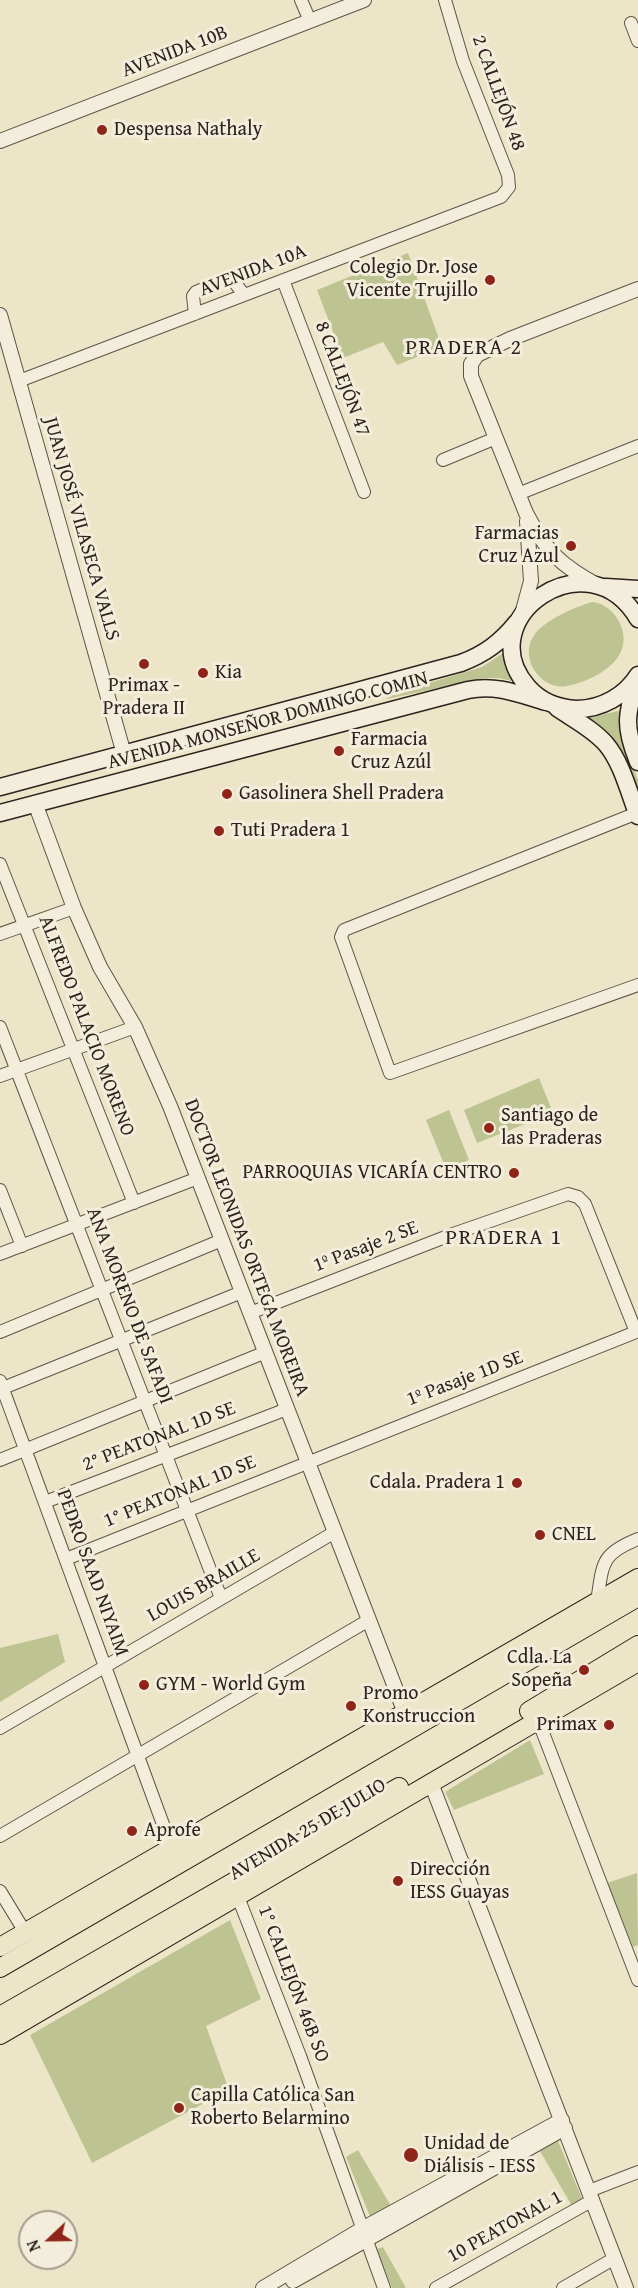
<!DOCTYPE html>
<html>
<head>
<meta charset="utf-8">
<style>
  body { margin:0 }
  #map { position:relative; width:638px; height:2288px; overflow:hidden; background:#ede5c8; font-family:"Gentium Book Plus",serif }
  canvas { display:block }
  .north { position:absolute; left:18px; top:2210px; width:60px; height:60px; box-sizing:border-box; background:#f3eedb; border:2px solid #a49c8f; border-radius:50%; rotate:248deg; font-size:16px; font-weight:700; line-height:24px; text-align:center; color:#2d221d }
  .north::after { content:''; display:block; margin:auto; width:21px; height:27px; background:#8f2418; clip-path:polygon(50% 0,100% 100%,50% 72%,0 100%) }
</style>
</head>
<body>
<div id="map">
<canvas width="638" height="2288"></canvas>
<div class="north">N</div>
</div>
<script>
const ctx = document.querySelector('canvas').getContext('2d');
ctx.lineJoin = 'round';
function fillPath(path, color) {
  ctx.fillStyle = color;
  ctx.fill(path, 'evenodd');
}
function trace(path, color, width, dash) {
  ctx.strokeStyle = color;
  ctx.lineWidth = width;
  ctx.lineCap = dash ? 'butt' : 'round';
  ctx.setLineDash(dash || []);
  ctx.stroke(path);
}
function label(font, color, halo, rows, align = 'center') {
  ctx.font = font + ' "Gentium Book Plus",serif';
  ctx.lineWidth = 6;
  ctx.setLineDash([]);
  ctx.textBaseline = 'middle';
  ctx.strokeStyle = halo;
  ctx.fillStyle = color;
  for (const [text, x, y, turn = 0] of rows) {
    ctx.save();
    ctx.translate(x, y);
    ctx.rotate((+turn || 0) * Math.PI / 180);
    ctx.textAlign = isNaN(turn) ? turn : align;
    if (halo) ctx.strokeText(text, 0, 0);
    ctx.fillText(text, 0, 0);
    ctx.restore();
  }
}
const green = new Path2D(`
  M 408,253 L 442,347 L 397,365 L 383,342 L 343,358 L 317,290 Z
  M 592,602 C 616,604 633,636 618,657 C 608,672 584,683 567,686 C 542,691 519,659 533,637 C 542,621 575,607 592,602 Z
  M 506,651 L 517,682 L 498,678 L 485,678 L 387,699 L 386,696 L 482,667 Z
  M 622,710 L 627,753 L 638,780 L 638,794 C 624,760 620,739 587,718 Z
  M 539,1078 L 553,1113 L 477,1143 L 464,1110 Z
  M 449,1110 L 469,1160 L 446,1169 L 426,1120 Z
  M 58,1634 L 65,1662 L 0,1702 L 0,1648 Z
  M 530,1740 L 544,1774 L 454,1810 L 445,1792 Z
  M 637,1873 L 638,1945 L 633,1947 L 607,1883 Z
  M 230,1920 L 261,1999 L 206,2026 L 229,2090 L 92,2163 L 30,2035 Z
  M 558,2141 L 583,2201 L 572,2206 L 540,2151 Z
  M 358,2150 L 391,2206 L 371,2219 L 346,2157 Z
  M 383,2247 L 406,2288 L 392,2288 L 377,2249 Z`);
const minor = new Path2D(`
  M 301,0 L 310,21
  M 631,23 L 638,41
  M 283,280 L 364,492
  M 195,314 L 193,296 L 196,292 L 227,279 L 233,280 L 244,295
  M 19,381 L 501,197 L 509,187 L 508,175 L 463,61 L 445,0
  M 443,460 L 496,438
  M 518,494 L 638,446
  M 637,813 L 344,930 L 341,937 L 390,1073 L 638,985
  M 0,864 L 134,1203
  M 0,934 L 74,908
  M 0,1027 L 221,1598
  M 0,1076 L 135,1027
  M 0,1190 L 22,1246
  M 0,1254 L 198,1178
  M 0,1332 L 222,1240
  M 0,1381 L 171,1846
  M 3,1388 L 242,1292
  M 0,1460 L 266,1352
  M 45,1502 L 287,1409
  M 66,1559 L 636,1332 L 585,1204 L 578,1197 L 568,1194 L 453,1234 L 250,1313
  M 597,1602 C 603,1564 600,1554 638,1539
  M 538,1720 L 638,1980
  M 0,1728 L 335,1532
  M 0,1836 L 369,1620
  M 0,1891 L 25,1932
  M 238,1897 L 300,2056 L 384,2288
  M 589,2191 L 638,2172
  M 436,2288 L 593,2200
  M 563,2288 L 615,2258`);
const tertiary = new Path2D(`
  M 0,141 L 364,0
  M 0,315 L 124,754
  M 597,585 C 560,565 545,550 526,513 L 471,376 L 471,364 L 477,355 L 510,339 L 638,289
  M 522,614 L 531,581 L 527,521
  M 35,803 L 74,908 L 100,967 L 135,1027 L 170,1106 L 405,1713
  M 431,1783 L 626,2288
  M 293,2281 L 565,2128
  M 263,2288 L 362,2229 L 562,2120`);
const secondary = new Path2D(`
  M 606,587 L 638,589
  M 638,619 C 588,534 468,619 528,687 C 541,702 557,708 577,709 C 601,709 625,696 638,675
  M 636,681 C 626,716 624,727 638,762
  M 557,708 C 573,719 593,729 606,744 C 622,763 629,793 638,816
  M 0,787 L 461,663 C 485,654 501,642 517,622
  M 0,813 L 468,690 C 496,684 519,694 546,702`);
const primary = new Path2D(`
  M 529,1711 L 638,1645
  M 0,1947 L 638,1578
  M 0,1968 L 638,1597
  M 0,2016 L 399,1787
  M 0,2035 L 638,1662`);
const markers = [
  [102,130,6,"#8f2418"],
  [490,280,6,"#8f2418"],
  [571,546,6,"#8f2418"],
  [144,664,6,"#8f2418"],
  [203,673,6,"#8f2418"],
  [339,751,6,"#8f2418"],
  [227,794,6,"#8f2418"],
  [219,831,6,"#8f2418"],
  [489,1128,6,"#8f2418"],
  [514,1173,6,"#8f2418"],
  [517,1483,6,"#8f2418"],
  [540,1535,6,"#8f2418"],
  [584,1670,6,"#8f2418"],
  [144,1685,6,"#8f2418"],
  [351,1706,6,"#8f2418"],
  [609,1725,6,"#8f2418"],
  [132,1831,6,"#8f2418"],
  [398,1881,6,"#8f2418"],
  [179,2108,6,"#8f2418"],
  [411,2155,8,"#8f2418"]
];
const streetNames = [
  ["AVENIDA 10B",175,52,-21],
  ["2 CALLEJÓN 48",498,93,70],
  ["AVENIDA 10A",253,271,-21],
  ["8 CALLEJÓN 47",342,379,69],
  ["JUAN JOSÉ VILASECA VALLS",81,529,74],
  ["AVENIDA MONSEÑOR DOMINGO COMIN",268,721,-15],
  ["ALFREDO PALACIO MORENO",86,1026,69],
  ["1º Pasaje 2 SE",366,1247,-21],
  ["DOCTOR LEONIDAS ORTEGA MOREIRA",246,1248,69],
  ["ANA MORENO DE SAFADI",129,1306,69],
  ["1º Pasaje 1D SE",465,1379,-21],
  ["2° PEATONAL 1D SE",159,1437,-21],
  ["1° PEATONAL 1D SE",180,1492,-22],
  ["PEDRO SAAD NIYAIM",92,1573,70],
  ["LOUIS BRAILLE",204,1586,-30],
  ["AVENIDA 25 DE JULIO",308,1830,-31],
  ["1° CALLEJÓN 46B SO",293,1984,69],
  ["10 PEATONAL 1",505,2227,-29]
];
const poiNames = [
  ["Despensa Nathaly",114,130],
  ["Colegio Dr. Jose",478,268,"right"],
  ["Vicente Trujillo",478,291,"right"],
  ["Farmacias",559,534,"right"],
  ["Cruz Azul",559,557,"right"],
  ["Kia",215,673],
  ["Primax -",144,686,"center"],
  ["Pradera II",144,709,"center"],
  ["Farmacia",351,740],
  ["Cruz Azúl",351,763],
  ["Gasolinera Shell Pradera",239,794],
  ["Tuti Pradera 1",231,831],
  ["Santiago de",501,1116],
  ["las Praderas",501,1139],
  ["PARROQUIAS VICARÍA CENTRO",502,1173,"right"],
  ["Cdala. Pradera 1",505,1483,"right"],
  ["CNEL",552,1535],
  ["Cdla. La",572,1658,"right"],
  ["Sopeña",572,1681,"right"],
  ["GYM - World Gym",156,1685],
  ["Promo",363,1694],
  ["Konstruccion",363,1717],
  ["Primax",597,1725,"right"],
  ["Aprofe",144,1831],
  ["Dirección",410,1870],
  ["IESS Guayas",410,1893],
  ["Capilla Católica San",191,2096],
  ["Roberto Belarmino",191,2119],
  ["Unidad de",424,2144],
  ["Diálisis - IESS",424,2167]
];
const quarterNames = [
  ["PRADERA 2",464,348],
  ["PRADERA 1",504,1238]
];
fillPath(green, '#bec392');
trace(minor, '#5d5348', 14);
trace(tertiary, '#5d5348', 16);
trace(secondary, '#2d221d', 19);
trace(primary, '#2d221d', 20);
trace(minor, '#f3eedb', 12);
trace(tertiary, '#f3eedb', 14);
trace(secondary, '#f3eedb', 16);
trace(primary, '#ede5c8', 18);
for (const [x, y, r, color] of markers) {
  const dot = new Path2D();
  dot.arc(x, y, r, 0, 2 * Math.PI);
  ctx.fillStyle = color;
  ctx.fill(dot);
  trace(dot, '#f3eedb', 2);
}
label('20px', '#2d221d', '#f3eedb', streetNames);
label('20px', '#2d221d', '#f3eedb', poiNames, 'left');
ctx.letterSpacing = '1.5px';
label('22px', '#2d221d', '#f3eedb', quarterNames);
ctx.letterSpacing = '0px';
</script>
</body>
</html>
